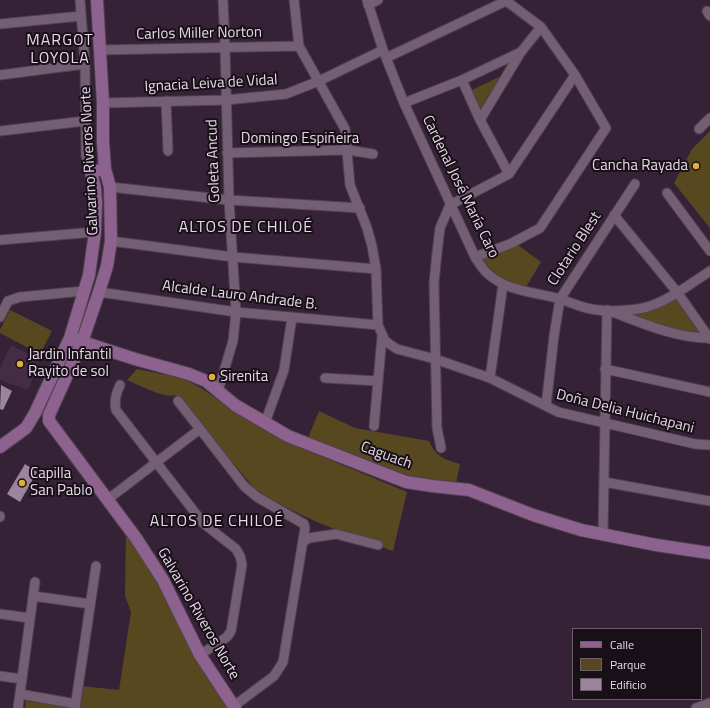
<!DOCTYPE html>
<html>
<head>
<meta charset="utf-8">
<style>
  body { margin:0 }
  #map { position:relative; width:710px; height:708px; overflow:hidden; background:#352236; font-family:"Titillium Web",sans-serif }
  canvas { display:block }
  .legend { position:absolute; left:572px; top:628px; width:130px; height:72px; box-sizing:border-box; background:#180f18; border:1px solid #6a606a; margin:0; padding:5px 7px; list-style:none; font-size:12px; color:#e5d9e5 }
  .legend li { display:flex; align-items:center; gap:8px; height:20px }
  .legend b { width:20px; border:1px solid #6a606a }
</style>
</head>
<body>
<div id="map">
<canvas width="710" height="708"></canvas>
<ul class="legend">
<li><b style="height:5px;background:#8d628f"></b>Calle</li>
<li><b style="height:11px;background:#584820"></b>Parque</li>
<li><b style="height:11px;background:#9b849c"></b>Edificio</li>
</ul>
</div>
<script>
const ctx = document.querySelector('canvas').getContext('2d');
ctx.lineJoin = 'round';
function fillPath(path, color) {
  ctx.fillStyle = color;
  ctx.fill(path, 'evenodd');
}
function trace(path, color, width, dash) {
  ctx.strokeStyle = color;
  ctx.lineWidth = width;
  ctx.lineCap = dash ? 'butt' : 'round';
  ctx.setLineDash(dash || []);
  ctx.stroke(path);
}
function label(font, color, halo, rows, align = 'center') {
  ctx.font = font + ' "Titillium Web",sans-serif';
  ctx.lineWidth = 4;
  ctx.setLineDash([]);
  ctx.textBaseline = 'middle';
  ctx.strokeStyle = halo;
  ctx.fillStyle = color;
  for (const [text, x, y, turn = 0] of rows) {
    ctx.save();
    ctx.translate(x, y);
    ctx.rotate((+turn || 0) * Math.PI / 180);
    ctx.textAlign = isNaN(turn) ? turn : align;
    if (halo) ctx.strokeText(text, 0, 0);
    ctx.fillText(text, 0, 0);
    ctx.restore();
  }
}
const built = new Path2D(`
  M 11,345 L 40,360 L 28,390 L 0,380 L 0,368 Z`);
const green = new Path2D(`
  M 501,76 L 479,111 L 470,91 Z
  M 710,131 L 710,228 L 674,183 L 692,149 Z
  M 518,245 L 541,262 L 526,287 C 505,280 496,278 482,259 Z
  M 676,298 L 700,333 C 678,333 652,321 631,314 C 649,312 660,307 676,298 Z
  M 10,310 L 52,331 L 40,354 L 0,333 L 0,330 Z
  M 137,369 L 182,378 L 201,388 L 231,409 L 292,444 L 407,492 L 393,551 C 346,534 298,517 256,490 L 175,395 C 165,399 137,384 127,380 Z
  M 319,411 L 355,428 L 429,441 C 436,457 444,459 460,464 L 455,488 L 432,486 L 306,443 Z
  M 126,530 L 160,580 L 229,708 L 78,708 L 81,686 L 119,690 L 131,612 L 125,596 Z
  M 26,701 L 68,706 L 67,708 L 25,708 Z`);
const building = new Path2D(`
  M 1,385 L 12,391 L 3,410 L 0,409 Z
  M 25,464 L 37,472 L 20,502 L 7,494 Z`);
const street = new Path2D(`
  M 80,0 L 85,64 L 86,156 L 91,172
  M 294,0 L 299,46 L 345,129 L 350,185 L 367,228 L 372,246 L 376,269 L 378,325 L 385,341 L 397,349 L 435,359 L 490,378 L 558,412 L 695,444 L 710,445
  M 367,0 L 383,50 L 404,103 L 475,257 C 479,263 483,270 488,274 C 508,292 536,292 560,299 C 570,302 580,307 591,309 C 606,312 629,311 643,308 C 666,303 690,284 710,271
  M 368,5 L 378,0
  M 707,11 L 710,16
  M 0,24 L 81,16
  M 100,50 L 299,46
  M 386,58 L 506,1
  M 0,75 L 85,64
  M 462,80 L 480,120 L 509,174
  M 166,101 L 168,151
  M 103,103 L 226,100 L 286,94 L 319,81 L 383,50
  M 404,103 L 462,80 L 521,52
  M 480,120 L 521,52 L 541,27
  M 699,129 L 710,118
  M 0,131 L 85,121
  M 227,153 L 348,150 L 373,154
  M 110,187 L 229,200 L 360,208
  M 667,193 L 710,251
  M 614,215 L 677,292 L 710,339
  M 0,240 L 95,232
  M 111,241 L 233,257 L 376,269
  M 475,257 L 510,244 L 540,228 L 606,128 L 575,75 L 541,27 L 505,0
  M 99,292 L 236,312 L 378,325
  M 0,317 L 8,301 L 20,297 L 84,291
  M 605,369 L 710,392
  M 325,378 L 377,381
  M 490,378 L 503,284
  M 120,385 C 116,394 114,400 116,410 L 203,523 L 236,549 L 240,556 L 242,565 L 231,631 L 227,637 L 200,655
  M 218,391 L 233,341 L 236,312 L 229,200 L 225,47 L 223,0
  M 178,401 L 200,429
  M 546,406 L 554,336 L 560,299 L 635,184
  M 265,423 L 284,370 L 292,317
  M 374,426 L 382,337
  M 441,448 L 437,428 L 434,283 L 437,253 L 440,228 L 450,205 L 509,174 L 575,75
  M 604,482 L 710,501
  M 107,500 L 200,429 L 244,486 L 257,497 L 304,524 L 305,528 L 283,662 L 274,676 L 234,706
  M 0,517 L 0,516
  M 603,534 L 607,310 C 640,322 674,338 709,338
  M 303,542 L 309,538 L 336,534 L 378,545
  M 33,596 L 90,604
  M 0,614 L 30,618
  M 0,676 L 22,679
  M 20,694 L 76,704
  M 18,708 L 35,582
  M 75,708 L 96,566
  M 696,708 L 710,703`);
const secondary = new Path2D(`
  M 97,0 L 103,103 L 103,142 L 105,169 L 110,187 L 111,241 L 107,266 L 99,292 L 82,342 L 49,415 L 49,421 L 136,538 L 163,580 L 200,655 L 235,708
  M 70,338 L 135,359 L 189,374 L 206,381 L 235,405 L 288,436 L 406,482 L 432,486 L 469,490 L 533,515 L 581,530 L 656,545 L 710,553
  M 0,447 L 26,428 L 35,413 L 70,338 L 89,275 L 95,232 L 96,202 L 95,188 L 91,172 L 105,169`);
const markers = [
  [696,166,4,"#ddb133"],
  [20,364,4,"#ddb133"],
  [212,377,4,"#ddb133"],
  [22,483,4,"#ddb133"]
];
const streetNames = [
  ["Carlos Miller Norton",199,34,-1],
  ["Ignacia Leiva de Vidal",211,84,-3],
  ["Domingo Espiñeira",300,139],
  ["Galvarino Riveros Norte",90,161,-93],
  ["Goleta Ancud",214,161,-92],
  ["Cardenal José María Caro",460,187,64],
  ["Clotario Blest",575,249,-57],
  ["Alcalde Lauro Andrade B.",240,296,7],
  ["Doña Delia Huichapani",625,412,14],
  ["Caguach",386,456,20],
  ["Galvarino Riveros Norte",198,614,60]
];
const poiNames = [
  ["Cancha Rayada",688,166,"right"],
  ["Jardin Infantil",28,355],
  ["Rayito de sol",28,372],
  ["Sirenita",220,377],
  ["Capilla",30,474],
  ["San Pablo",30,491]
];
const neighbourhoodNames = [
  ["MARGOT",60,41],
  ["LOYOLA",60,59],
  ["ALTOS DE CHILOÉ",246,228],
  ["ALTOS DE CHILOÉ",217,522]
];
fillPath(built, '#442c45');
fillPath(green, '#584820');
fillPath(building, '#9b849c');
trace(street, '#504151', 11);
trace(secondary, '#504151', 14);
trace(street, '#745e74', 9);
trace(secondary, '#8d628f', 12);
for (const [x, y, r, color] of markers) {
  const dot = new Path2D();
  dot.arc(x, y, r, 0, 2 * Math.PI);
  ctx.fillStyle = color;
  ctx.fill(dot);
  trace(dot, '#180f18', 1.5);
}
label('15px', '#e5d9e5', '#180f18', streetNames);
label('15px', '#e5d9e5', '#180f18', poiNames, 'left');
ctx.letterSpacing = '1px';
label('16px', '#e5d9e5', '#180f18', neighbourhoodNames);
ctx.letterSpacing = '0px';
</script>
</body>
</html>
